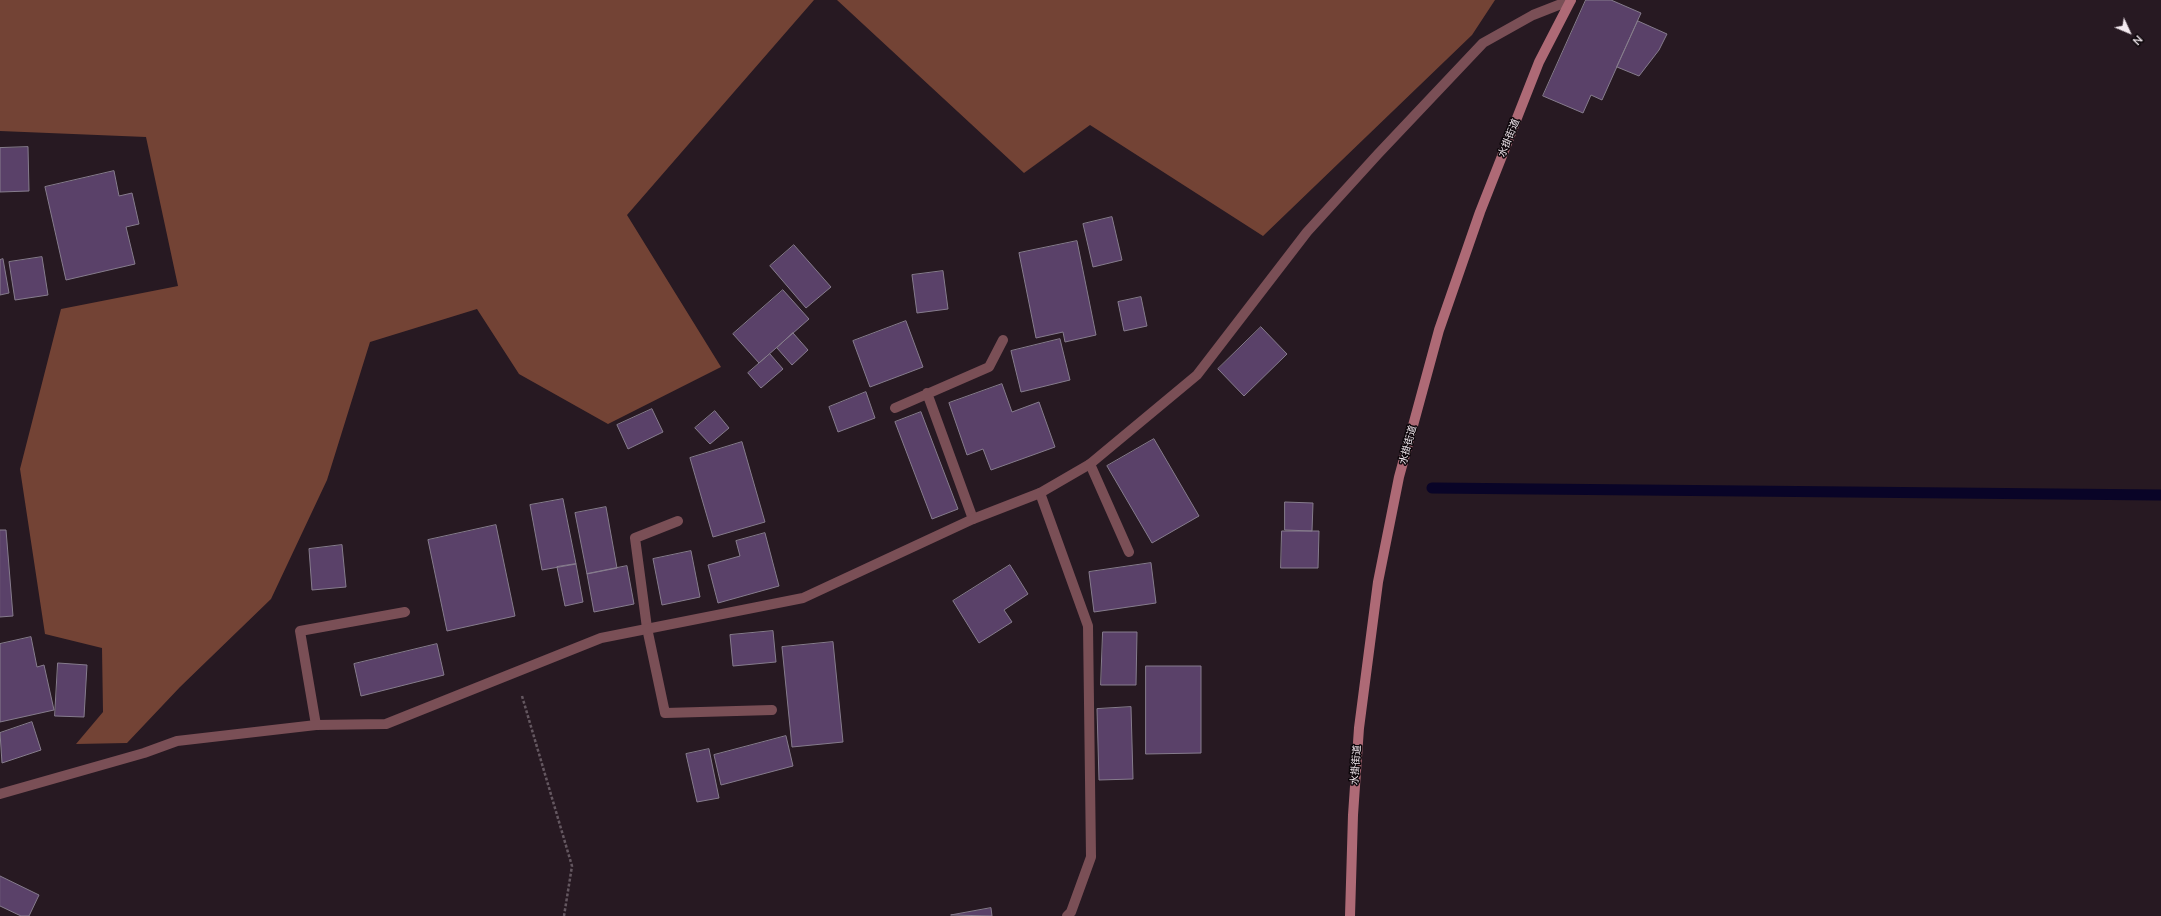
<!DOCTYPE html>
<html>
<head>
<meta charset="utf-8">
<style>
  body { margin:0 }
  #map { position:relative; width:2161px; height:916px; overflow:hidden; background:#271922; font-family:Mulish,sans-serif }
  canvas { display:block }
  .north { position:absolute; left:2109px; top:12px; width:40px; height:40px; -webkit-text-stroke:3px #0c060a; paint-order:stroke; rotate:134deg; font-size:11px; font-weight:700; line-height:16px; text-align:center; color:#f3e9ef }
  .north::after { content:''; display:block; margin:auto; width:14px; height:18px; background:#f3e9ef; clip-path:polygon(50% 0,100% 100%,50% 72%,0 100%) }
</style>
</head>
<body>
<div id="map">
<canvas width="2161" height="916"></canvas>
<div class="north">N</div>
</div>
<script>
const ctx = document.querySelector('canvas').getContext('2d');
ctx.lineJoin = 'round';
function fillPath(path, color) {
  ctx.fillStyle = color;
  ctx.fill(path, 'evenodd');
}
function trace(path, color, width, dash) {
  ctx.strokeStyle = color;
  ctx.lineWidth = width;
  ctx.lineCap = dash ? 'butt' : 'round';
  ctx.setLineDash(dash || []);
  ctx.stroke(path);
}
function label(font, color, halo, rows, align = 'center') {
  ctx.font = font + ' Mulish,"Noto Sans JP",sans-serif';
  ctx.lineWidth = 3;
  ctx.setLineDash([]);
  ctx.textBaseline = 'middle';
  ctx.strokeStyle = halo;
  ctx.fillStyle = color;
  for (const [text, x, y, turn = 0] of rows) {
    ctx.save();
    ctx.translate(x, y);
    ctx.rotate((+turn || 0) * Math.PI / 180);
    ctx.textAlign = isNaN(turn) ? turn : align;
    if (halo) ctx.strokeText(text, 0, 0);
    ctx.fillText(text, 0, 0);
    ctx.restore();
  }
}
const forest = new Path2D(`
  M 0,0 L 814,0 L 627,215 L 721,367 L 608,424 L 519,374 L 477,309 L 370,342 L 327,480 L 271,599 L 180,687 L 127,743 L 76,744 L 103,712 L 102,648 L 45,634 L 20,469 L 61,309 L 178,286 L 146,137 L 0,131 Z
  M 837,0 L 1495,0 L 1472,35 L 1263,236 L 1090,125 L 1024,173 Z`);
const stream = new Path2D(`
  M 1432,488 L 2161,495`);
const building = new Path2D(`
  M 1586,0 L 1611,0 L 1641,13 L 1602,100 L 1591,95 L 1583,113 L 1543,96 Z
  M 1638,21 L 1667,34 L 1659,50 L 1639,76 L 1617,67 Z
  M 28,147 L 29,191 L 0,192 L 0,148 Z
  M 114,171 L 119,196 L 132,193 L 139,224 L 126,227 L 135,264 L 66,280 L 45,187 Z
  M 1112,217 L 1122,260 L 1093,267 L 1083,224 Z
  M 1077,241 L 1096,335 L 1065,342 L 1063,332 L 1036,338 L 1019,253 Z
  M 794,245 L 831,287 L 806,308 L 770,266 Z
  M 42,257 L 48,295 L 15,300 L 9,262 Z
  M 3,259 L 9,293 L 0,295 L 0,260 Z
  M 943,271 L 948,309 L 917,313 L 912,275 Z
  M 783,290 L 809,319 L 759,363 L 733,334 Z
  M 1141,297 L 1147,326 L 1124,331 L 1118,302 Z
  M 906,321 L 923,367 L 870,387 L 853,341 Z
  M 1261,327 L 1287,354 L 1244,396 L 1218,369 Z
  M 793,333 L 808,350 L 792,365 L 777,348 Z
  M 1060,339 L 1070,380 L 1021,392 L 1011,351 Z
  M 770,354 L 783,369 L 761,388 L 748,373 Z
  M 1002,384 L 1012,412 L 1039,402 L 1055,447 L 991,470 L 983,449 L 967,455 L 949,403 Z
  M 866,392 L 875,418 L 838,432 L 829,407 Z
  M 652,409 L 663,432 L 628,449 L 617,425 Z
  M 715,411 L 729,428 L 710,444 L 695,428 Z
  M 921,412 L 958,509 L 932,519 L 895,422 Z
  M 1154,439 L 1199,516 L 1152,543 L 1107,466 Z
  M 742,442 L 765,522 L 713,537 L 690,458 Z
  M 563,499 L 576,564 L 542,570 L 530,505 Z
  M 1285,502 L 1313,503 L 1312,531 L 1285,530 Z
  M 606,507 L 617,568 L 587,574 L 575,513 Z
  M 496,525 L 515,616 L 447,631 L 428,540 Z
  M 0,530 L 6,530 L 13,616 L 0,617 Z
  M 1282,531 L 1319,531 L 1318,568 L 1281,568 Z
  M 765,533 L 779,586 L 718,603 L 708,565 L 740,556 L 736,541 Z
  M 342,545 L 346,587 L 312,590 L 309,549 Z
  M 691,551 L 700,597 L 662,605 L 653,559 Z
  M 1151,563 L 1156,603 L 1094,612 L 1089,572 Z
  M 576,564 L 583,602 L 565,606 L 557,567 Z
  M 1010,565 L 1028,594 L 1004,610 L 1012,622 L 979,643 L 953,601 Z
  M 627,566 L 634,604 L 594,612 L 587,574 Z
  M 773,631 L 776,662 L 733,666 L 730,635 Z
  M 1103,632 L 1137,632 L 1136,685 L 1101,685 Z
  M 31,637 L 37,667 L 44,665 L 54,710 L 0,722 L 0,644 Z
  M 833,642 L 843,742 L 792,747 L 782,647 Z
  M 437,644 L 444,675 L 361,696 L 354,664 Z
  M 58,663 L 87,665 L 84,717 L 55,716 Z
  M 1146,666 L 1201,666 L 1201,753 L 1146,754 Z
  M 1131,707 L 1133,779 L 1099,780 L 1097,709 Z
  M 32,722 L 41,750 L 2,763 L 0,733 Z
  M 786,736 L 793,766 L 721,785 L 714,755 Z
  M 709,749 L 719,798 L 697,802 L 686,754 Z
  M 0,876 L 39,895 L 29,916 L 21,916 L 0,906 Z
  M 991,908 L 992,916 L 951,915 Z`);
const path = new Path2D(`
  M 522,696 L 572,866 L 564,916`);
const service = new Path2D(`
  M 927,393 L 973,519
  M 895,408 L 989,367 L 1003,340
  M 1090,464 L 1129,552
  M 1040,493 L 1088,626 L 1091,857 L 1071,912 L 1067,916
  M 678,521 L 635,538 L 647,628 L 665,713 L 772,710
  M 316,725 L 300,631 L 405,612`);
const minor = new Path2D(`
  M 0,794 L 144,753 L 177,741 L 316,725 L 386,724 L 601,638 L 803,598 L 973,519 L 1040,493 L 1090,464 L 1197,375 L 1307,232 L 1378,154 L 1483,43 L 1533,15 L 1571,0`);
const secondary = new Path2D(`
  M 1350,916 L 1353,815 L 1359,728 L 1378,582 L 1399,477 L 1439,330 L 1480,212 L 1539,62 L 1571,0`);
const streetNames = [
  ["水掛街道",1509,138,-68],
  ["水掛街道",1408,445,-75],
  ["水掛街道",1356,765,-86]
];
fillPath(forest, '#734335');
trace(stream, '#090427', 11);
fillPath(building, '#5a4169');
trace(building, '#867c8d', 1);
trace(path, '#645760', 2.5, [3, 2]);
trace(service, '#7a4f56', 10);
trace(minor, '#7a4f56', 10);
trace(secondary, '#ae6a76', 10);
label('10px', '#f3e9ef', '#0c060a', streetNames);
</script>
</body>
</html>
